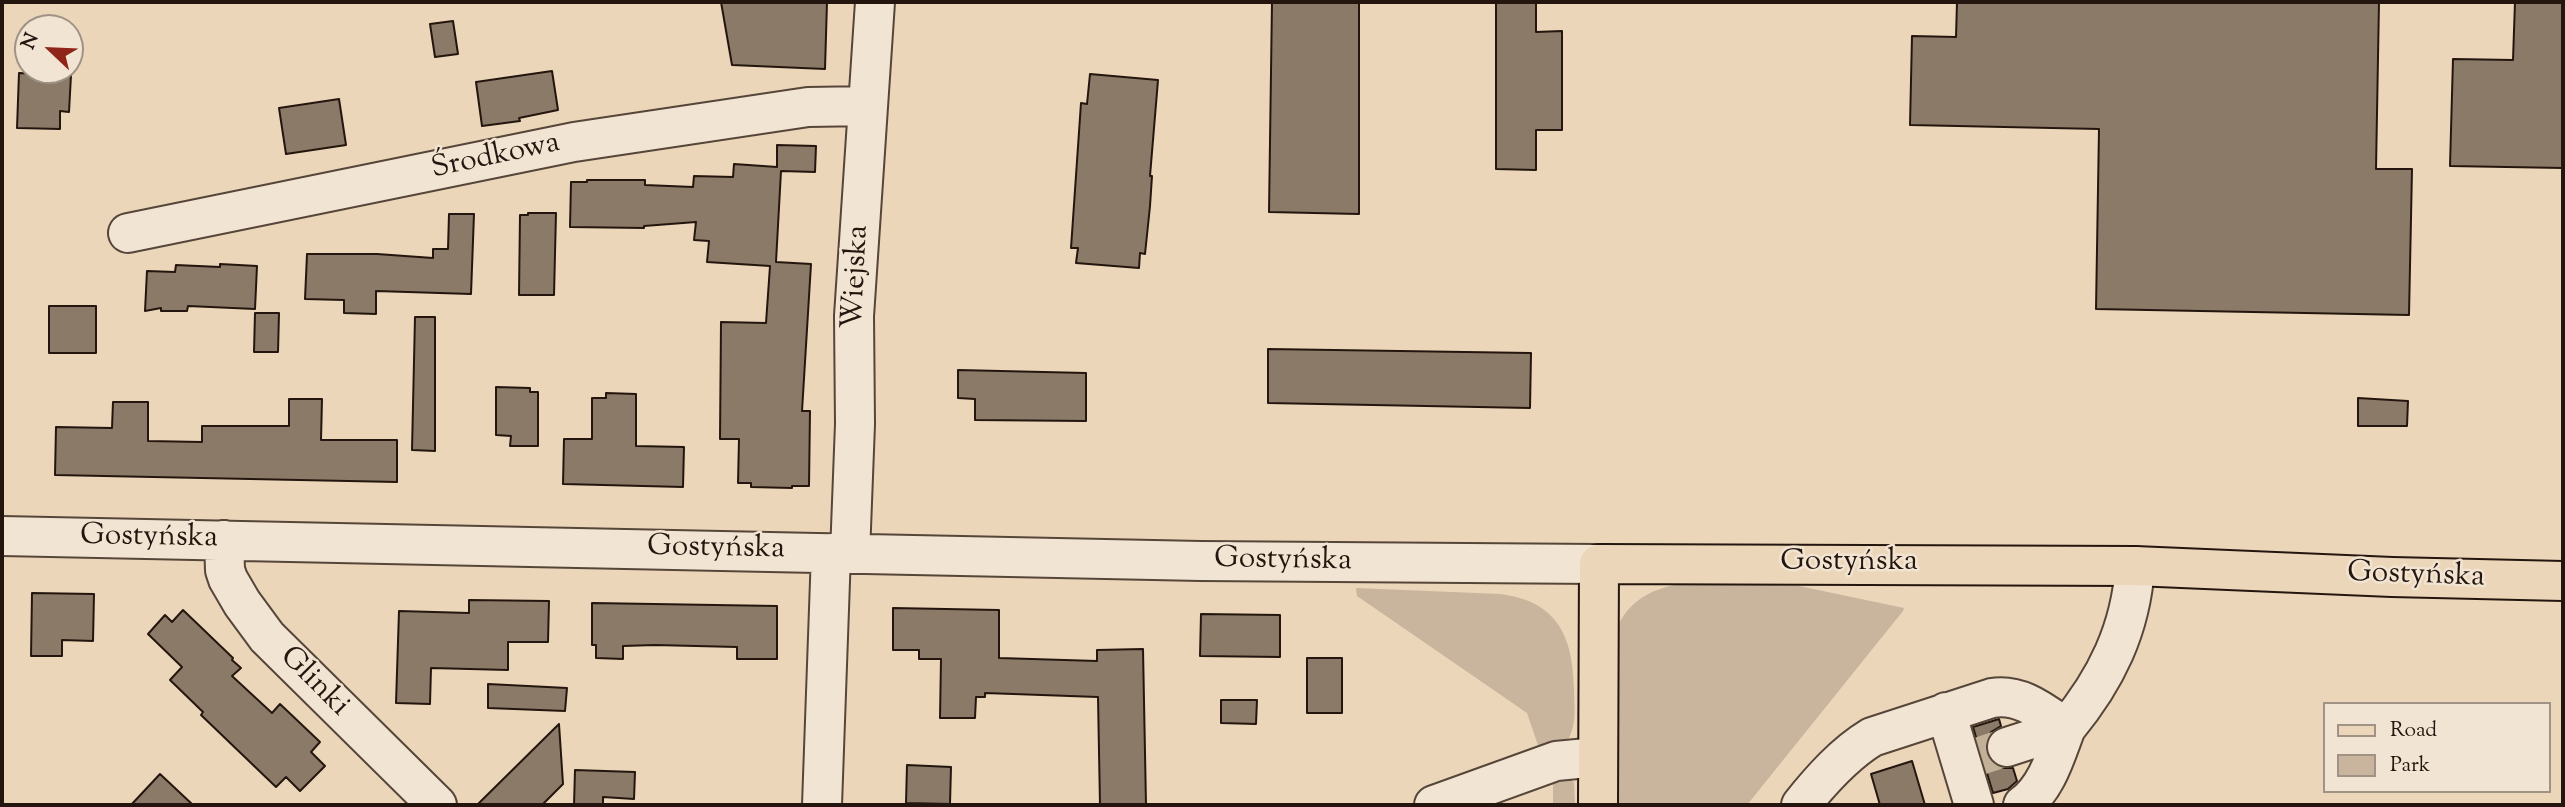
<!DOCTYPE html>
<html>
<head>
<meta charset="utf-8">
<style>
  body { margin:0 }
  #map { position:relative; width:2565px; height:807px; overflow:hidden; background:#ebd6ba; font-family:"Sorts Mill Goudy",serif }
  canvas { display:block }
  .frame { position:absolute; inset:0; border:4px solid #24160e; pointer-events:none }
  .legend { position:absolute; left:2323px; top:702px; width:228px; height:91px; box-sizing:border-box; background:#f2e4d2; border:2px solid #a09284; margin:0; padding:9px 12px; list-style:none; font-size:21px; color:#24160e }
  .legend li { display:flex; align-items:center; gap:14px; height:35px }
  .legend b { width:35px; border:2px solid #a09284 }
  .north { position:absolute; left:14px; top:14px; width:70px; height:70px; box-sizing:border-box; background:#f2e4d2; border:2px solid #a09284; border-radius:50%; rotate:293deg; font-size:19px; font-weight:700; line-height:28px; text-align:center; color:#24160e }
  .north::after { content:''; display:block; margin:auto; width:24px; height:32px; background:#8f2418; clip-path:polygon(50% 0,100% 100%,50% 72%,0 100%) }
</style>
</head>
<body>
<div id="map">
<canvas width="2565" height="807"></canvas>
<div class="frame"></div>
<ul class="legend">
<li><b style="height:9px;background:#ebd6ba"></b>Road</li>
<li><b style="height:19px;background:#c9b59d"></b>Park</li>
</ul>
<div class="north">N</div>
</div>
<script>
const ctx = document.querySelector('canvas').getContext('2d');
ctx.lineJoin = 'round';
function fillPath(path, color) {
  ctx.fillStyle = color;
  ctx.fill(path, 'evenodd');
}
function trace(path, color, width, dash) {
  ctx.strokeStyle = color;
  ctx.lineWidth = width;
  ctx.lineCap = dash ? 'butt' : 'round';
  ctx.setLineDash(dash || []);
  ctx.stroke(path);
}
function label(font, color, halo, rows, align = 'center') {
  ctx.font = font + ' "Sorts Mill Goudy",serif';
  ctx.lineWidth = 5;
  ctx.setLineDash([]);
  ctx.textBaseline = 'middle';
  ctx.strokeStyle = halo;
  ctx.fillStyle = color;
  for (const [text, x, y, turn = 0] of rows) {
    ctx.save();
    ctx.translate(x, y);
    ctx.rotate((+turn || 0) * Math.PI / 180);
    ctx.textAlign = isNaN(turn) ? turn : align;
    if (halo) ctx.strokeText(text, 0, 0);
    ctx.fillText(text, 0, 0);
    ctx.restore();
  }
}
const green = new Path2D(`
  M 1695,582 L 1799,586 L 1904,608 L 1903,611 L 1747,805 L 1616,805 L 1617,628 C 1631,595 1662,585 1695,582 Z
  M 1356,588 L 1500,594 C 1557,601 1573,636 1574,689 C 1574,706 1577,722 1569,738 L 1541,754 L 1527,713 L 1357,596 Z
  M 1569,776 L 1574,783 L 1575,805 L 1553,805 L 1553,782 Z`);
const building = new Path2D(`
  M 721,2 L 827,2 L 825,69 L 732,65 Z
  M 1272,2 L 1359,2 L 1359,214 L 1269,212 Z
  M 1496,2 L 1536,2 L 1536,32 L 1562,31 L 1562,130 L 1536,130 L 1536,170 L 1496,169 Z
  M 1957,2 L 2379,2 L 2376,169 L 2412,169 L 2409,315 L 2096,309 L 2099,129 L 1910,125 L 1912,36 L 1956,37 Z
  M 2515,2 L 2563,2 L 2563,168 L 2450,166 L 2453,59 L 2513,60 Z
  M 453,21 L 458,54 L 435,57 L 430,24 Z
  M 552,71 L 558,110 L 519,118 L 520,121 L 482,126 L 476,82 Z
  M 19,73 L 71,75 L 69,112 L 60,111 L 60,129 L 17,128 Z
  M 1090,74 L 1158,80 L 1150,176 L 1152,176 L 1150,206 L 1145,254 L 1140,253 L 1139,268 L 1076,263 L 1078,248 L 1071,248 L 1081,103 L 1087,104 Z
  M 339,99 L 346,145 L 286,154 L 279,108 Z
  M 777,145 L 816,146 L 815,172 L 781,171 L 776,262 L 811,264 L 802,411 L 810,411 L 809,486 L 792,486 L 792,488 L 751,487 L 751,483 L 738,483 L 739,439 L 720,439 L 721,322 L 766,323 L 770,266 L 707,262 L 709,241 L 694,240 L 696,222 L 644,226 L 644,228 L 570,227 L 571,182 L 587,182 L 587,180 L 645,180 L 645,185 L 693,187 L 694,176 L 733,177 L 734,164 L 777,167 Z
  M 528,213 L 556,213 L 554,295 L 519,295 L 520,215 L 528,215 Z
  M 449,214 L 474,214 L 471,294 L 376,291 L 376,314 L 344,313 L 344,300 L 305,299 L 307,254 L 377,254 L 433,258 L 433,249 L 448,249 Z
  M 220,264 L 257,266 L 255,309 L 188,306 L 187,311 L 161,311 L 161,308 L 145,311 L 147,271 L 175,272 L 176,265 L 220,267 Z
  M 49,306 L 96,306 L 96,353 L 49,353 Z
  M 255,313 L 279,313 L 278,352 L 254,352 Z
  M 415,317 L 435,317 L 435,451 L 412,450 Z
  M 1268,349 L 1531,353 L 1530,408 L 1268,403 Z
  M 958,370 L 1086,373 L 1086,421 L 975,420 L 975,399 L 958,398 Z
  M 496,387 L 530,388 L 530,392 L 538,392 L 538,446 L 510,446 L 511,436 L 496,435 Z
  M 606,393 L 636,394 L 636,446 L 684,447 L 683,487 L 563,484 L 564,439 L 592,439 L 592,398 L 606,398 Z
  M 2358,398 L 2408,401 L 2407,426 L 2358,426 Z
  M 289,399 L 322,399 L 321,440 L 397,440 L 397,482 L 55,475 L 56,427 L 112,428 L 113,402 L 148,402 L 148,441 L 202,442 L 202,426 L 289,426 Z
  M 32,593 L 94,594 L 93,641 L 62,640 L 62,656 L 31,656 Z
  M 469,600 L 549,601 L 548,642 L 508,642 L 508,670 L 431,668 L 430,704 L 396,703 L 399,611 L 469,613 Z
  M 592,603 L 777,606 L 777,659 L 737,659 L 737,647 L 655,645 L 623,646 L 623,659 L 596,658 L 596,645 L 592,645 Z
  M 893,608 L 999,610 L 999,658 L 1097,661 L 1097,650 L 1143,649 L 1146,805 L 1100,805 L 1098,697 L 985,693 L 985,697 L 976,697 L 975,718 L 940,718 L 941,659 L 919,659 L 919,650 L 893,650 Z
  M 183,610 L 233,658 L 232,660 L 241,668 L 232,676 L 272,713 L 280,704 L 320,742 L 311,752 L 325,766 L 300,791 L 286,777 L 276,787 L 201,715 L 203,712 L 170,680 L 182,667 L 148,634 L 165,615 L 172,622 Z
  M 1201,614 L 1280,615 L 1280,657 L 1200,656 Z
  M 1307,658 L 1342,658 L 1342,713 L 1307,713 Z
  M 488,684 L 567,688 L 565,711 L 488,708 Z
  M 1221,700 L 1257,700 L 1256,724 L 1221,723 Z
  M 1999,719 L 2001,726 L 1991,732 L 1986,742 L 1986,753 L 1993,764 L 2002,768 L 2013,768 L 2017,781 L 2008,789 L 1993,793 L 1973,727 Z
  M 559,724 L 563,784 L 542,805 L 477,805 Z
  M 1912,761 L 1925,805 L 1880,805 L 1871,774 Z
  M 907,765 L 951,767 L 950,804 L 906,803 Z
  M 575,770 L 635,772 L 634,799 L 603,797 L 603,805 L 574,805 Z
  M 160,774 L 193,805 L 131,805 Z`);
const minorTunnel = new Path2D(`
  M 1980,756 L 2007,747`);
const minor = new Path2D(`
  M 128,233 L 574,142 L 808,107 L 868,106
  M 2,536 L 1201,561 L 1599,564
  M 224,540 L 225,570 L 228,579 L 242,603 L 267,637 L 437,805
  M 850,554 L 855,424 L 854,316 L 875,2
  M 1946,712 L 1974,805
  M 2007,747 L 2066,728
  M 822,805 L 831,553
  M 1434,805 L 1556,761 L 1598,757
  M 1801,805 C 1821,780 1844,754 1872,737 L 1992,698 C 2021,693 2044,713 2066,728 C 2106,680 2131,629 2135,566
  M 2023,805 C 2047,788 2056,754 2066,728`);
const major = new Path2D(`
  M 1598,805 L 1599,564 L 2135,566 L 2392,577 L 2563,581`);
const streetNames = [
  ["Środkowa",496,158,-12],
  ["Wiejska",858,277,-87],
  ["Gostyńska",149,539,1],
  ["Gostyńska",716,550,1],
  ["Gostyńska",1283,562,1],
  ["Gostyńska",1849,564],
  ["Gostyńska",2416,577,2],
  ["Glinki",313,683,45]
];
fillPath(green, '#c9b59d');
fillPath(building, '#8b7a67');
trace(building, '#24160e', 2);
trace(minorTunnel, '#c3b098', 38, [38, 19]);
trace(minor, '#564639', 42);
trace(major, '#24160e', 42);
trace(minor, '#f2e4d2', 38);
trace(major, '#ebd6ba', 38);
label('30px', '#24160e', '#f2e4d2', streetNames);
</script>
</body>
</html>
